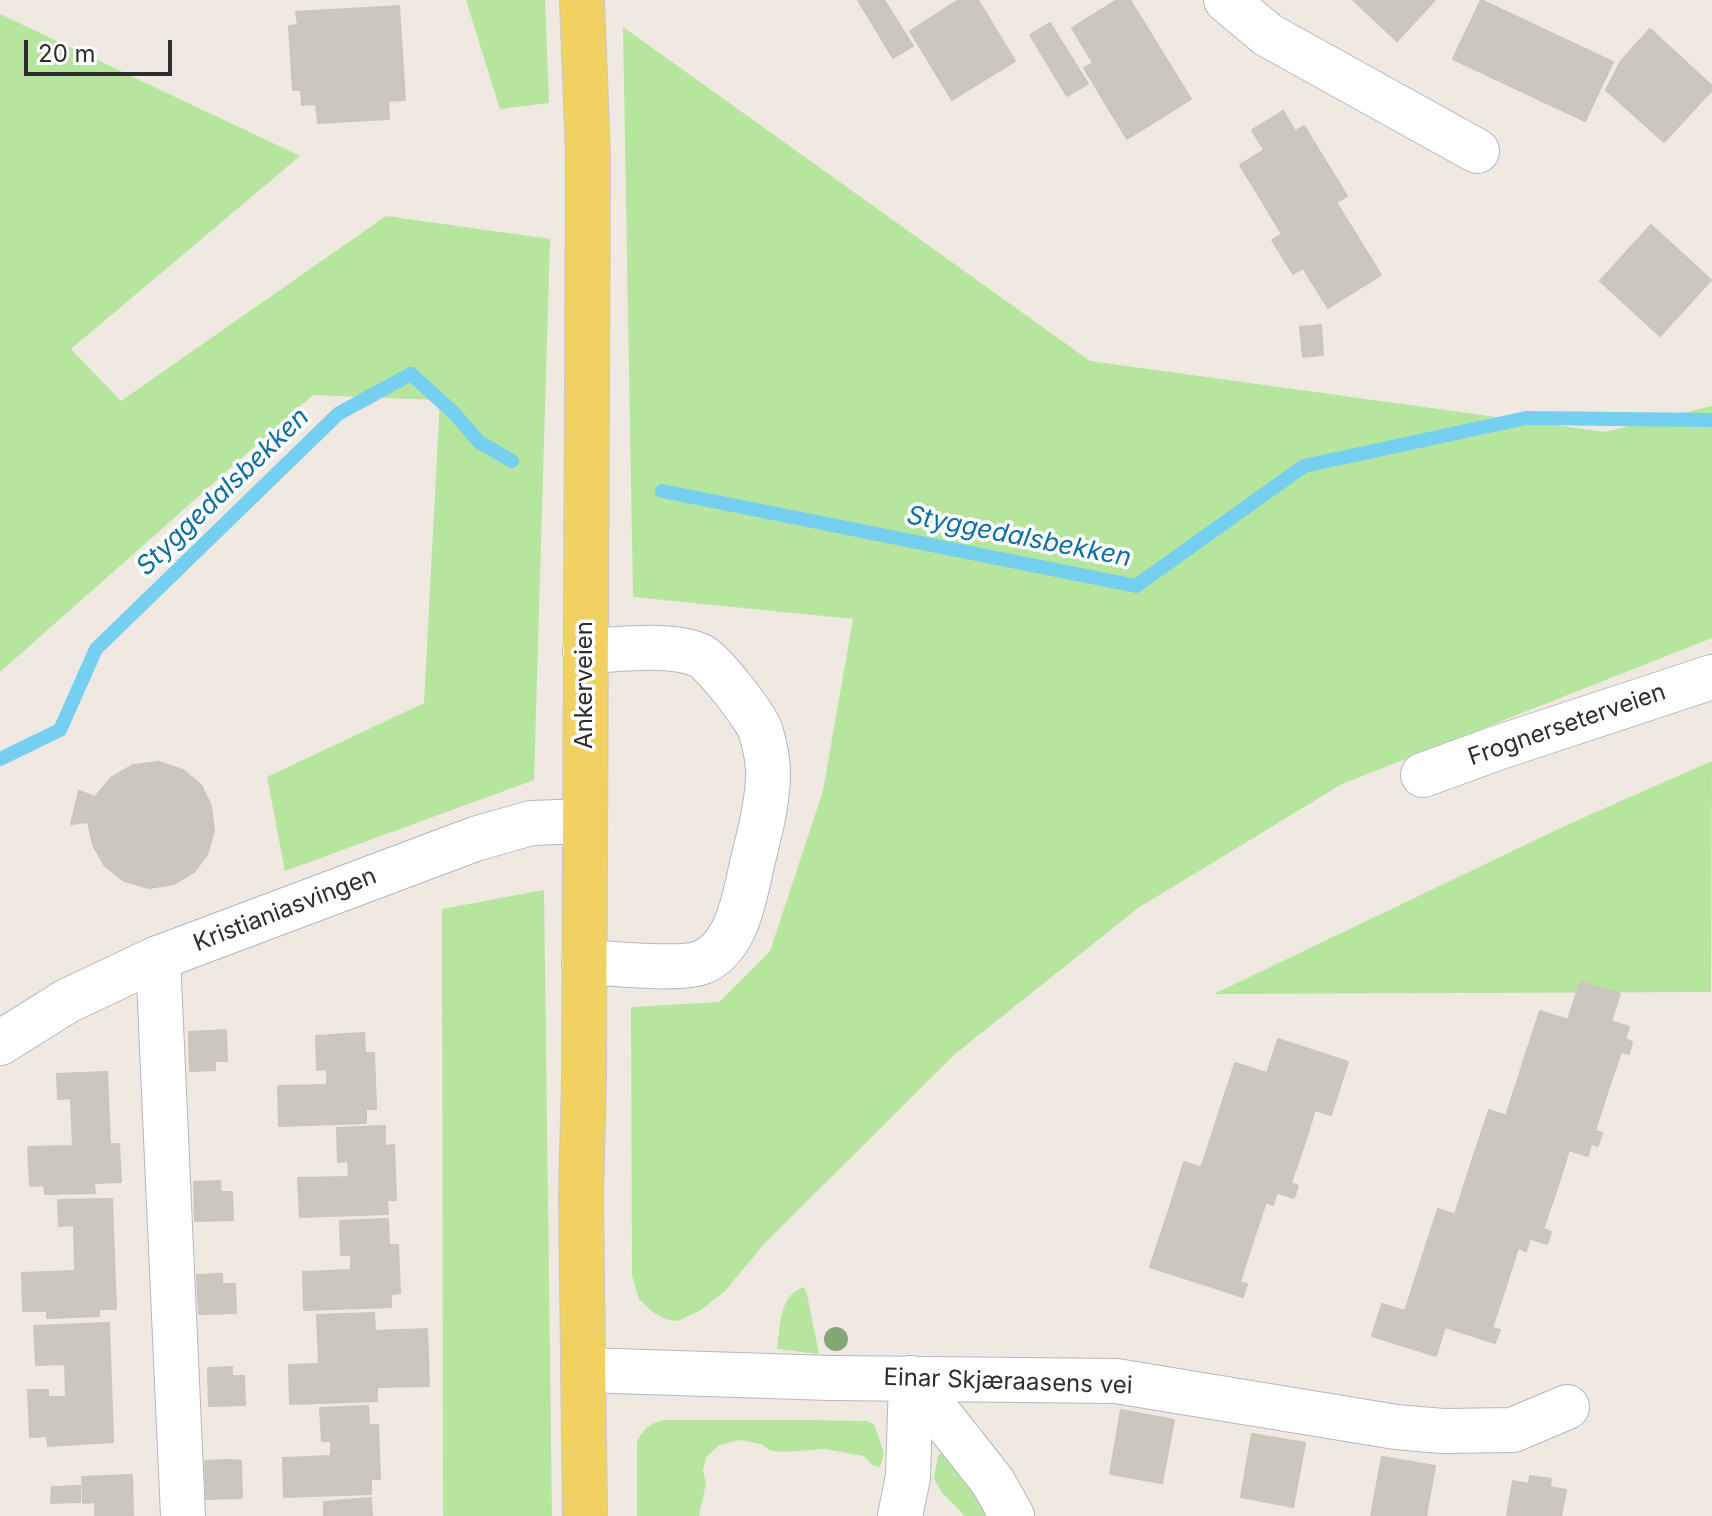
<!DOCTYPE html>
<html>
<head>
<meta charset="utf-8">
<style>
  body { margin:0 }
  #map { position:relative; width:1712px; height:1516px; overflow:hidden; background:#efe9e1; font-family:Inter,sans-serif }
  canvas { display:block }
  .scale { position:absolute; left:24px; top:40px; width:148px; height:36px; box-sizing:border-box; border:4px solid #2e2e2e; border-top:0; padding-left:10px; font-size:24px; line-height:28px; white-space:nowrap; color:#2e2e2e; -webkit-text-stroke:6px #fff; paint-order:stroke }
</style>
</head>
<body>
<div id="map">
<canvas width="1712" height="1516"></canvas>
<div class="scale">20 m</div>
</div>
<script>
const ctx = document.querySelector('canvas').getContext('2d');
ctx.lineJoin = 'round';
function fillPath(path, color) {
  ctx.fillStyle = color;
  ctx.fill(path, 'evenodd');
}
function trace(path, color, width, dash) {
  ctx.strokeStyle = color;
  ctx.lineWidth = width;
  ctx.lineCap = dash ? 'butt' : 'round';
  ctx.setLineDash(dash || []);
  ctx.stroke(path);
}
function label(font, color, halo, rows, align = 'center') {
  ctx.font = font + ' Inter,sans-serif';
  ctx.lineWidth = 7;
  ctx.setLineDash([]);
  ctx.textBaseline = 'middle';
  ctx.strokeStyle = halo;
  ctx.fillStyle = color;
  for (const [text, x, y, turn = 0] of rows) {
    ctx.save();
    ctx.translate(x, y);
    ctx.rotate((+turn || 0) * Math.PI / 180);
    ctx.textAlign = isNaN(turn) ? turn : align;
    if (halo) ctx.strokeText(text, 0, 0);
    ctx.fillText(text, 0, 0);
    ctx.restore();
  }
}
const green = new Path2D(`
  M 466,0 L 545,0 L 549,103 L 500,109 Z
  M 0,14 L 300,156 L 71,349 L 121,401 L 386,216 L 550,239 L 534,780 L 285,871 L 267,777 L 424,703 L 440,400 L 313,395 L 0,672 Z
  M 623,27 L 1090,361 L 1605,432 L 1712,406 L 1712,638 L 1342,784 L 1138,908 L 955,1054 L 764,1244 L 725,1291 L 701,1310 L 678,1321 L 665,1319 L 654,1313 L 639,1299 L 632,1276 L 631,1007 L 719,1002 L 770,951 L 823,791 L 853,619 L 633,597 Z
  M 1712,761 L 1711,992 L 1214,994 L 1569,824 Z
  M 544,890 L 552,1516 L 443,1516 L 442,909 Z
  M 804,1287 L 807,1295 L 819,1354 L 777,1349 C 781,1327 778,1295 804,1287 Z
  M 801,1420 L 866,1421 L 874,1424 L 884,1453 L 880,1467 L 872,1465 L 864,1456 L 825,1449 L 781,1452 L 769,1450 L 761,1444 L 740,1440 L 719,1445 L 706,1457 L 703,1471 L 706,1483 L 699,1516 L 637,1516 L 637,1443 C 641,1430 652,1422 665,1420 Z
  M 943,1451 L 993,1516 L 965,1516 L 943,1494 L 934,1479 L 938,1456 Z`);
const stream = new Path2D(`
  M 662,491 L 1136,586 L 1304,466 L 1526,418 L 1712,420
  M 0,759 L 60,730 L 96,649 L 338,414 L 411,374 L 454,413 L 479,442 L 512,461`);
const building = new Path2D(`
  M 858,0 L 884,0 L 913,46 L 893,58 Z
  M 959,0 L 978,0 L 1015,61 L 952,100 L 910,31 Z
  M 1117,0 L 1130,0 L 1191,99 L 1127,139 L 1084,68 L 1093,63 L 1072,28 Z
  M 1353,0 L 1435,0 L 1397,41 Z
  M 1481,0 L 1613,62 L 1585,121 L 1453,59 Z
  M 399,6 L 405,100 L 388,101 L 389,119 L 318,123 L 316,104 L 302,105 L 301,90 L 293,90 L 289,26 L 298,25 L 296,12 Z
  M 1050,23 L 1088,84 L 1067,96 L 1030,35 Z
  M 1650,29 L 1712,86 L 1712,90 L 1664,142 L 1606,90 L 1621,61 Z
  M 1283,111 L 1295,131 L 1304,126 L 1347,196 L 1336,202 L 1381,275 L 1328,308 L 1303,268 L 1293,274 L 1272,240 L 1282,234 L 1240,165 L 1264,150 L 1252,130 Z
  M 1651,225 L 1711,280 L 1660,336 L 1600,281 Z
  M 1321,325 L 1323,355 L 1303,357 L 1300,327 Z
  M 159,762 L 183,770 L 201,785 L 211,806 L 214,831 L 207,855 L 194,872 L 174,884 L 149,888 L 124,881 L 105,866 L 93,845 L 88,822 L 71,824 L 79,791 L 95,797 L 112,777 L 133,765 Z
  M 1580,982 L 1620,994 L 1611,1021 L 1629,1027 L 1625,1039 L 1632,1042 L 1629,1054 L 1621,1052 L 1608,1090 L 1523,1063 L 1540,1011 L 1568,1020 Z
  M 226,1030 L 227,1061 L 215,1061 L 215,1070 L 190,1071 L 189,1032 Z
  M 364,1033 L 365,1053 L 374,1053 L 376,1109 L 366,1109 L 366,1123 L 279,1126 L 278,1086 L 327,1085 L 327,1069 L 317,1070 L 316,1036 Z
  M 1278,1039 L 1348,1062 L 1331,1115 L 1261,1092 Z
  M 1235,1063 L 1267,1073 L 1261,1092 L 1315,1110 L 1304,1145 L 1218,1116 Z
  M 1523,1063 L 1608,1090 L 1595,1131 L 1602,1133 L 1598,1146 L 1506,1116 Z
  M 107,1072 L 110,1144 L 119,1144 L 121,1182 L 94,1183 L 95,1193 L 45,1194 L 44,1185 L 30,1186 L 28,1147 L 73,1146 L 71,1098 L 58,1099 L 57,1074 Z
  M 1489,1110 L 1591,1144 L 1588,1156 L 1569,1150 L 1557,1189 L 1472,1161 Z
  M 1218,1116 L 1304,1145 L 1291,1183 L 1298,1186 L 1294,1198 L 1201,1168 Z
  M 385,1126 L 385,1146 L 394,1145 L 396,1200 L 387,1200 L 388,1214 L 300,1217 L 298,1178 L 349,1177 L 348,1161 L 338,1162 L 337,1128 Z
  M 1472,1161 L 1557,1189 L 1543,1229 L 1551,1232 L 1547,1244 L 1455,1214 Z
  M 1184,1162 L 1277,1192 L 1273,1205 L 1266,1202 L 1253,1241 L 1168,1213 Z
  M 220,1181 L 221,1192 L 232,1192 L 233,1220 L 195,1221 L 194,1182 Z
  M 112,1199 L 116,1309 L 99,1309 L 99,1316 L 47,1318 L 47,1311 L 23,1311 L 22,1273 L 75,1271 L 74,1225 L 59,1226 L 58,1200 Z
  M 1438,1209 L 1530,1239 L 1526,1251 L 1518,1248 L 1505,1289 L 1421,1261 Z
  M 1168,1213 L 1253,1241 L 1240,1282 L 1247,1284 L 1243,1297 L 1150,1267 Z
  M 388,1219 L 389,1245 L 398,1245 L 400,1293 L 391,1294 L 391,1307 L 304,1310 L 303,1272 L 351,1270 L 351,1255 L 341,1255 L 340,1221 Z
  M 1421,1261 L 1505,1289 L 1492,1328 L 1500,1330 L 1495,1343 L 1445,1327 L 1436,1356 L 1372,1336 L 1382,1304 L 1405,1311 Z
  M 222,1274 L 222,1284 L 235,1284 L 236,1313 L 199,1314 L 197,1275 Z
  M 374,1313 L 375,1331 L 427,1329 L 429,1386 L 377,1387 L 377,1401 L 290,1404 L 289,1365 L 319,1364 L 317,1315 Z
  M 109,1323 L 113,1442 L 48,1446 L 47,1436 L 30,1437 L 28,1390 L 48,1390 L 48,1397 L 66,1397 L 65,1364 L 36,1365 L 34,1326 Z
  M 232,1367 L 232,1376 L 244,1376 L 245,1405 L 209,1406 L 208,1368 Z
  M 368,1406 L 369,1425 L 378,1425 L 380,1479 L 371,1479 L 371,1494 L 284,1497 L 283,1458 L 331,1456 L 331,1441 L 322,1441 L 320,1408 Z
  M 1121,1410 L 1174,1420 L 1162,1483 L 1110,1474 Z
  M 1252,1434 L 1305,1443 L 1293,1507 L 1241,1497 Z
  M 1382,1457 L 1435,1466 L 1426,1516 L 1371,1516 Z
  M 228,1460 L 241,1461 L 242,1498 L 206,1499 L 205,1461 Z
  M 132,1475 L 133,1516 L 95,1516 L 95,1502 L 83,1503 L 82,1477 Z
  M 1530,1476 L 1551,1479 L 1550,1487 L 1566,1490 L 1561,1516 L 1507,1516 L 1513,1481 L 1529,1484 Z
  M 80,1486 L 80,1502 L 51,1503 L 52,1487 Z
  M 371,1498 L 372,1516 L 324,1516 L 324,1502 Z`);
const minor = new Path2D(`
  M 1226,0 L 1268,35 L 1477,151
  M 1423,775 L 1497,748 L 1712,677
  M 158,958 L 183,1516
  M 584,962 C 611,963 676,971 700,963 C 737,950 745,896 752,864 C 759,836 766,810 768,780 C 769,766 765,746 761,732 C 757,718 714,663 701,656 C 673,642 617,650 585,651
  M 0,1043 L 67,1001 L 158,958 L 475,839 L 531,823 L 585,821
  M 584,1370 L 830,1378 L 1116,1381 L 1396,1427 L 1443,1431 L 1513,1430 L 1567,1407
  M 911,1378 L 993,1482 L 1012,1516
  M 900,1516 L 908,1477 L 911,1378`);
const major = new Path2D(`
  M 582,0 L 588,156 L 584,1079 L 581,1195 L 585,1516`);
const trees = [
  [836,1339]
];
const streetNames = [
  ["Ankerveien",585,685,-90],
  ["Frognerseterveien",1567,725,-19],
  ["Kristianiasvingen",285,910,-21],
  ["Einar Skjæraasens vei",1008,1382,2]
];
const waterNames = [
  ["Styggedalsbekken",223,492,-44],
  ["Styggedalsbekken",1019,537,11]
];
fillPath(green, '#b6e59e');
trace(stream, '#75cff0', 14);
fillPath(building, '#cbc7bf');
trace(building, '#cbc5ba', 2);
trace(minor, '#b4b7c1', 46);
trace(major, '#c9c9c9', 46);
trace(minor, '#fff', 44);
trace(major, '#f2d163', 44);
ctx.fillStyle = '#84a574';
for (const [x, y] of trees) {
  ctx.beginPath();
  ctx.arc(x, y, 12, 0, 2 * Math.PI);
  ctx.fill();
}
label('24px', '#2e2e2e', '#fff', streetNames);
label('italic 26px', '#0d6fa3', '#fff', waterNames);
</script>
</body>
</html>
